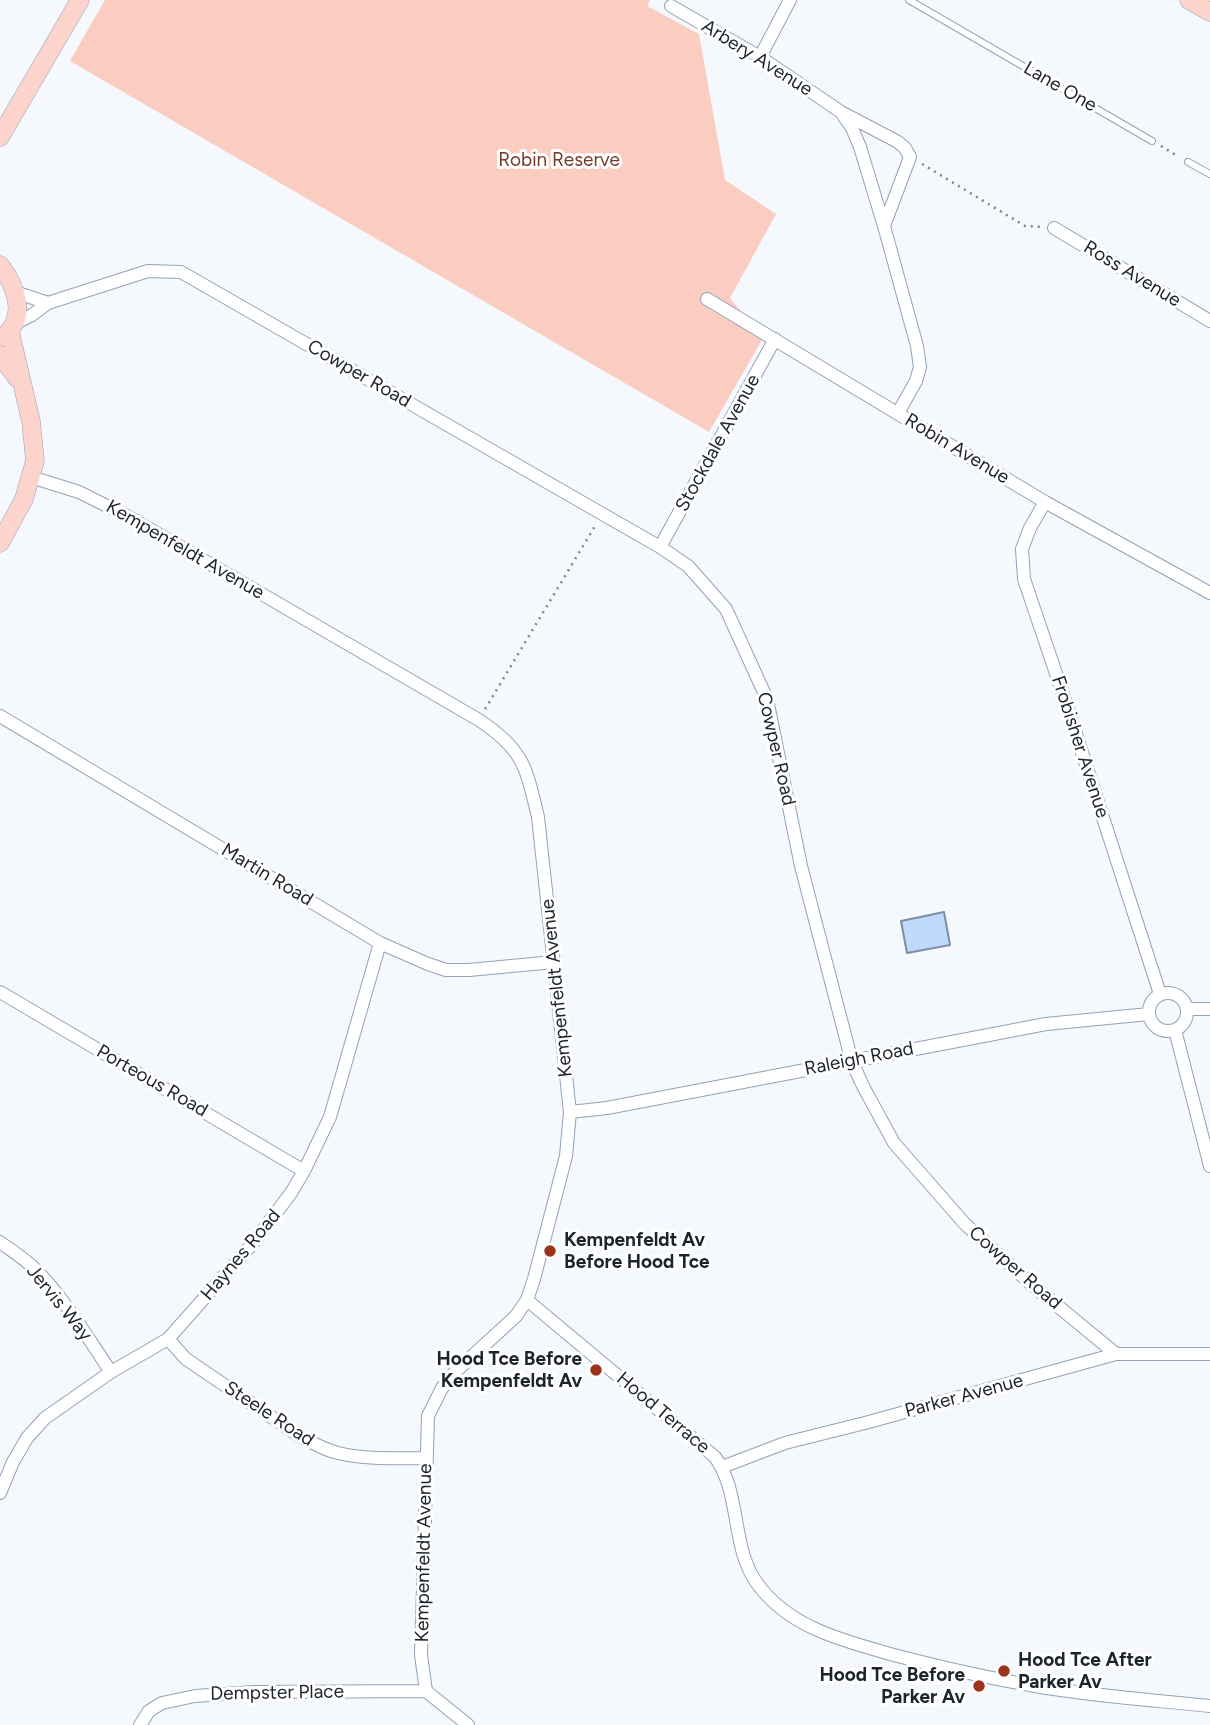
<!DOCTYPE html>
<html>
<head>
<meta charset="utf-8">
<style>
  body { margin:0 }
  canvas { display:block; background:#f5f8fd }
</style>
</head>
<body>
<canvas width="1210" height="1725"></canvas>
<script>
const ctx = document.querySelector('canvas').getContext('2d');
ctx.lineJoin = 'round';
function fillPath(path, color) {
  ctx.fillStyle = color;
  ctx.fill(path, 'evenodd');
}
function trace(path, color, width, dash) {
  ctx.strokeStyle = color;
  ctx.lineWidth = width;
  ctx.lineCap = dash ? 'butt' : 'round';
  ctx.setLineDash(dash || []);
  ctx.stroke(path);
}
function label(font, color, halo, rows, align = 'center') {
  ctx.font = font + ' Figtree,sans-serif';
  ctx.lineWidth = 6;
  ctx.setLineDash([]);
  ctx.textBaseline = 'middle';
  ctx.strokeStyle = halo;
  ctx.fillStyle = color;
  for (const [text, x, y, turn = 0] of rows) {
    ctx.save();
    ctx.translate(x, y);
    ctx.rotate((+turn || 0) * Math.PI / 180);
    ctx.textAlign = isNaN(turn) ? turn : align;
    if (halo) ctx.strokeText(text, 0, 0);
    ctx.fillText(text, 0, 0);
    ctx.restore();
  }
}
const green = new Path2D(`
  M 105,0 L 650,0 L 647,6 L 699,34 L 725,180 L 776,214 L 730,298 L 763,338 L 709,432 L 70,61 Z`);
const building = new Path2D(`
  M 944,912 L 950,945 L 907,953 L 901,921 Z`);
const path = new Path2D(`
  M 1161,146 L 1179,157
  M 922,164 L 1025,226 L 1042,227
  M 485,709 L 595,526`);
const lane = new Path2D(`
  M 909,0 L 1152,141
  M 1188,162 L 1210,174`);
const street = new Path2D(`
  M 671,6 L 760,57 L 841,112 L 852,128 L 860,147 L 884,226 L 917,346 L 920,367 L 916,381 L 898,413
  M 760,57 L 790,0
  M 841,112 L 898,142 L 905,148 L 910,157 L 884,226
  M 1054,228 L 1210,321
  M 13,288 L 21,294 L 48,303
  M 707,299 L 1045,502 L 1210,593
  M 16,323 L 32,315 L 48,303 L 148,271 L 181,272 L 660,547 L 688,566 L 726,609 L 767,699 L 801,866 L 852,1062 L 864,1088 L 894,1143 L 965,1224 L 1031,1284 L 1116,1354
  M 31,477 L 79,492 L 129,517 L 479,720 C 524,750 526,767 538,817 L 570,1112 L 566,1156 L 534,1279 L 527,1300 L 516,1316 L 455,1372 L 442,1388 L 428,1416 L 421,1655 L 426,1691 L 468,1725
  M 1045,502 L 1030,528 L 1022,549 L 1024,579 L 1066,703 L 1160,994
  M 660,547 L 775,339
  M 0,716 L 380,943 L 428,964 L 446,970 L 469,970 L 554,962
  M 0,992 L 304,1171
  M1149 1012a19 19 0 1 1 38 0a19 19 0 1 1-38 0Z
  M 1187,1009 L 1210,1009
  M 1175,1030 L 1210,1166
  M 570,1112 L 607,1108 L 1046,1024 L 1149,1014
  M 0,1242 C 12,1251 25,1259 35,1269 C 65,1299 87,1337 111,1372
  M 527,1300 L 715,1457 C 742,1494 730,1549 759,1586 C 792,1629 845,1641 894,1655 C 940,1667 988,1678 1035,1686 C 1093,1696 1152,1700 1210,1706
  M 168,1339 L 186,1359 L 298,1435 C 311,1442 324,1450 338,1453 C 367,1460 398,1458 426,1458
  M 722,1467 L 785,1443 L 865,1423 L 1116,1354 L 1210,1354
  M 0,1493 L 13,1462 L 27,1438 L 45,1418 L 111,1372 L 168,1339 L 253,1243 L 291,1193 L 304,1171 L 330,1117 L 380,943
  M 140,1725 L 149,1711 L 162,1703 L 195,1696 L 254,1692 L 426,1691`);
const secondary = new Path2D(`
  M 1189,0 L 1210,12
  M 0,137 L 80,0
  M 0,265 C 16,286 28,318 3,337
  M 0,355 L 17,378
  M 0,543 L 24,499 L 35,461 L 31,421 L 10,332`);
const markers = [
  [550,1251,7,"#9c331b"],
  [596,1370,7,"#9c331b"],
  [1004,1671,7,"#9c331b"],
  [979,1686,7,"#9c331b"]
];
const streetNames = [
  ["Arbery Avenue",757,58,32],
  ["Lane One",1060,87,30],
  ["Ross Avenue",1132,274,31],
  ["Cowper Road",359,374,30],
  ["Stockdale Avenue",718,443,-61],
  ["Robin Avenue",957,449,31],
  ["Kempenfeldt Avenue",185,550,30],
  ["Frobisher Avenue",1080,747,72],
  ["Cowper Road",776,749,77],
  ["Martin Road",267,875,31],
  ["Kempenfeldt Avenue",557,988,-96],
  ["Raleigh Road",859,1059,-11],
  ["Porteous Road",152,1081,30],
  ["Haynes Road",241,1255,-50],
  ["Cowper Road",1015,1268,41],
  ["Jervis Way",59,1303,51],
  ["Parker Avenue",964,1396,-15],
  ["Hood Terrace",663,1413,40],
  ["Steele Road",269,1414,33],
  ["Kempenfeldt Avenue",424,1553,-89],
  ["Dempster Place",277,1693,-1]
];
const parkNames = [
  ["Robin Reserve",559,160]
];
const poiNames = [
  ["Kempenfeldt Av",564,1240],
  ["Before Hood Tce",564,1262],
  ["Hood Tce Before",582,1359,"right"],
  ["Kempenfeldt Av",582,1381,"right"],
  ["Hood Tce After",1018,1660],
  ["Parker Av",1018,1682],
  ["Hood Tce Before",965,1675,"right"],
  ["Parker Av",965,1697,"right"]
];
fillPath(green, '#fbccc0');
fillPath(building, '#bedbfd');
trace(building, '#7e8ea2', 2);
trace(lane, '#92a2b7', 8);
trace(street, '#92a2b7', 14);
trace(secondary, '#92a2b7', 19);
trace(path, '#7f848a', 2.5, [2, 5]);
trace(lane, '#fff', 6);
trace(street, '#fff', 12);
trace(secondary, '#fdd4cb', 18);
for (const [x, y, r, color] of markers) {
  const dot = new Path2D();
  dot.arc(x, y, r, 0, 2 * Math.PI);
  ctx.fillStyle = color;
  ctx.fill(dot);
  trace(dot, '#fff', 2.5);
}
label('19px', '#1d242b', '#fff', streetNames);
label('19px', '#753a2c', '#fff', parkNames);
label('bold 19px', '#1d242b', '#fff', poiNames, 'left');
</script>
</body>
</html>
